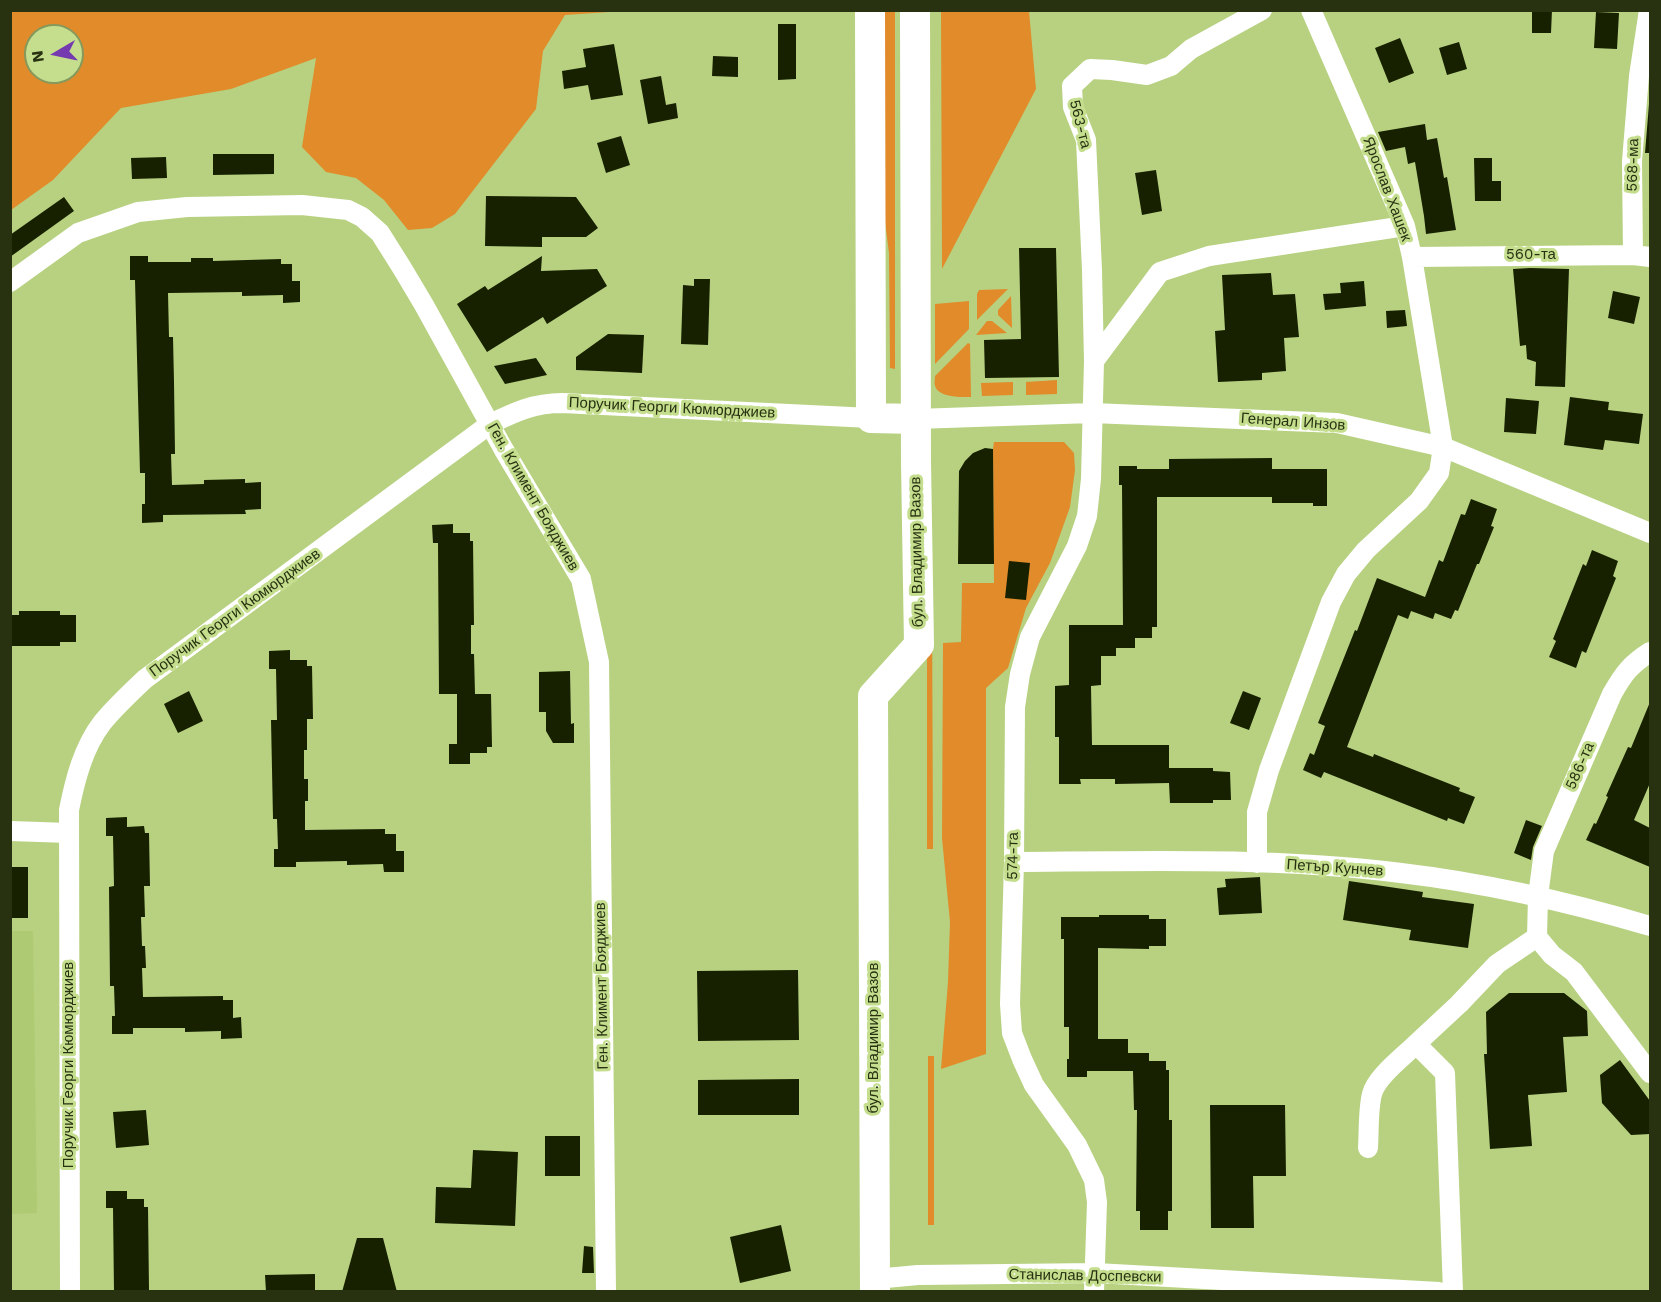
<!DOCTYPE html>
<html>
<head>
<meta charset="utf-8">
<style>
  body { margin:0 }
  #map { position:relative; width:1661px; height:1302px; overflow:hidden; background:#b7d181; font-family:"Work Sans",sans-serif }
  canvas { display:block }
  .frame { position:absolute; inset:0; border:12px solid #283211; pointer-events:none }
  .north { position:absolute; left:24px; top:24px; width:60px; height:60px; box-sizing:border-box; background:#c4de8e; border:2px solid #86995c; border-radius:50%; rotate:261deg; font-size:16px; font-weight:700; line-height:24px; text-align:center; color:#283211 }
  .north::after { content:''; display:block; margin:auto; width:21px; height:27px; background:#753ab0; clip-path:polygon(50% 0,100% 100%,50% 72%,0 100%) }
</style>
</head>
<body>
<div id="map">
<canvas width="1661" height="1302"></canvas>
<div class="frame"></div>
<div class="north">N</div>
</div>
<script>
const ctx = document.querySelector('canvas').getContext('2d');
ctx.lineJoin = 'round';
function fillPath(path, color) {
  ctx.fillStyle = color;
  ctx.fill(path, 'evenodd');
}
function trace(path, color, width, dash) {
  ctx.strokeStyle = color;
  ctx.lineWidth = width;
  ctx.lineCap = dash ? 'butt' : 'round';
  ctx.setLineDash(dash || []);
  ctx.stroke(path);
}
function label(font, color, halo, rows, align = 'center') {
  ctx.font = font + ' "Work Sans",sans-serif';
  ctx.lineWidth = 6;
  ctx.setLineDash([]);
  ctx.textBaseline = 'middle';
  ctx.strokeStyle = halo;
  ctx.fillStyle = color;
  for (const [text, x, y, turn = 0] of rows) {
    ctx.save();
    ctx.translate(x, y);
    ctx.rotate((+turn || 0) * Math.PI / 180);
    ctx.textAlign = isNaN(turn) ? turn : align;
    if (halo) ctx.strokeText(text, 0, 0);
    ctx.fillText(text, 0, 0);
    ctx.restore();
  }
}
const built = new Path2D(`
  M 11,931 L 33,931 L 37,1213 L 11,1214 Z`);
const green = new Path2D(`
  M 10,11 L 11,10 L 624,11 L 565,15 L 543,51 L 536,109 L 455,214 L 432,228 L 408,230 L 384,200 L 356,178 L 326,172 L 302,147 L 316,58 L 231,89 L 121,108 L 53,180 L 11,210 ZM 36,36 L 72,36 L 72,72 L 36,72 Z
  M 880,11 L 895,11 L 895,369 L 890,368 L 889,253 L 881,190 Z
  M 941,11 L 1029,11 L 1036,89 L 942,269 Z
  M 1008,289 L 977,320 L 977,294 L 979,290 Z
  M 1011,296 L 1012,328 L 998,315 L 998,310 Z
  M 969,301 L 969,329 L 935,364 L 935,304 Z
  M 987,321 L 992,321 L 1007,333 L 976,335 Z
  M 968,343 L 970,344 L 971,397 C 961,397 939,398 935,386 C 934,383 935,379 935,376 Z
  M 1057,380 L 1057,394 L 1026,395 L 1026,382 Z
  M 1013,382 L 1013,395 L 982,396 L 981,383 Z
  M 994,442 L 1064,442 L 1074,453 L 1075,470 L 1070,507 L 1050,563 L 1026,608 L 1008,668 L 986,688 L 986,1054 L 941,1069 L 948,982 L 950,922 L 942,838 L 943,643 L 961,642 L 962,583 L 994,583 L 993,449 Z
  M 927,598 L 932,598 L 933,849 L 927,849 Z
  M 928,1056 L 934,1056 L 934,1225 L 928,1225 Z`);
const building = new Path2D(`
  M 1532,10 L 1552,10 L 1551,33 L 1532,33 Z
  M 1596,12 L 1619,13 L 1617,49 L 1594,48 Z
  M 778,24 L 796,24 L 796,79 L 778,80 Z
  M 1400,38 L 1414,73 L 1389,83 L 1375,48 Z
  M 1459,42 L 1467,69 L 1447,75 L 1439,48 Z
  M 614,44 L 623,95 L 591,100 L 588,85 L 564,89 L 562,71 L 586,67 L 583,49 Z
  M 713,56 L 738,57 L 738,77 L 712,76 Z
  M 661,76 L 666,105 L 676,103 L 678,118 L 648,124 L 640,80 Z
  M 1649,104 L 1650,104 L 1650,153 L 1645,153 Z
  M 1425,124 L 1427,140 L 1437,138 L 1444,178 L 1447,177 L 1456,230 L 1426,234 L 1424,216 L 1415,162 L 1408,164 L 1405,147 L 1386,151 L 1378,132 Z
  M 621,136 L 630,165 L 606,173 L 597,143 Z
  M 213,154 L 274,154 L 274,174 L 213,175 Z
  M 166,157 L 167,178 L 132,179 L 131,158 Z
  M 1474,158 L 1492,158 L 1492,181 L 1501,181 L 1501,201 L 1475,201 Z
  M 1156,170 L 1162,211 L 1142,215 L 1135,173 Z
  M 486,196 L 576,197 L 598,228 L 586,237 L 542,237 L 542,247 L 485,246 Z
  M 64,197 L 74,211 L 10,257 L 10,235 Z
  M 1019,248 L 1056,248 L 1059,377 L 985,378 L 984,340 L 1021,339 Z
  M 130,256 L 148,256 L 148,262 L 191,262 L 191,258 L 213,258 L 213,261 L 281,259 L 281,264 L 292,264 L 292,281 L 300,281 L 300,302 L 283,303 L 283,295 L 242,296 L 242,292 L 168,293 L 169,337 L 173,337 L 174,382 L 175,454 L 171,454 L 172,485 L 204,484 L 204,480 L 245,479 L 245,483 L 261,482 L 261,509 L 245,510 L 246,514 L 163,515 L 163,522 L 142,523 L 142,504 L 145,504 L 145,473 L 140,473 L 135,280 L 130,280 Z
  M 542,256 L 541,271 L 597,269 L 607,286 L 547,324 L 543,317 L 487,352 L 457,304 L 485,286 L 488,290 Z
  M 1530,268 L 1569,269 L 1565,387 L 1535,386 L 1536,362 L 1527,359 L 1526,345 L 1520,346 L 1513,269 Z
  M 1271,273 L 1273,295 L 1295,294 L 1299,337 L 1284,338 L 1286,371 L 1262,373 L 1262,380 L 1218,382 L 1215,331 L 1225,330 L 1222,275 Z
  M 694,279 L 710,279 L 708,345 L 681,344 L 683,285 L 694,286 Z
  M 1364,281 L 1366,306 L 1325,310 L 1323,294 L 1341,293 L 1340,283 Z
  M 1613,291 L 1640,297 L 1634,324 L 1608,318 Z
  M 1405,310 L 1407,326 L 1387,328 L 1386,311 Z
  M 608,334 L 644,335 L 642,373 L 576,370 L 576,357 Z
  M 536,358 L 547,375 L 505,384 L 494,366 Z
  M 1570,397 L 1609,402 L 1608,410 L 1643,414 L 1639,444 L 1605,440 L 1603,450 L 1564,445 Z
  M 1506,398 L 1539,401 L 1536,434 L 1504,432 Z
  M 985,448 L 993,449 L 994,564 L 958,564 L 959,471 L 965,461 L 973,453 Z
  M 1272,458 L 1272,469 L 1327,469 L 1327,506 L 1313,506 L 1313,503 L 1272,503 L 1272,497 L 1157,497 L 1157,627 L 1152,627 L 1152,638 L 1135,638 L 1135,648 L 1116,648 L 1116,656 L 1101,656 L 1101,685 L 1091,686 L 1092,745 L 1169,745 L 1169,768 L 1213,768 L 1213,771 L 1230,772 L 1231,800 L 1213,800 L 1213,803 L 1170,803 L 1169,783 L 1115,784 L 1115,779 L 1080,779 L 1081,784 L 1059,784 L 1059,737 L 1055,737 L 1055,686 L 1069,685 L 1069,625 L 1123,625 L 1122,485 L 1119,485 L 1119,466 L 1137,466 L 1137,469 L 1169,469 L 1169,459 Z
  M 1471,499 L 1497,509 L 1491,526 L 1494,527 L 1479,564 L 1477,564 L 1458,611 L 1455,610 L 1451,619 L 1435,613 L 1433,619 L 1411,611 L 1408,619 L 1398,615 L 1347,747 L 1373,757 L 1374,754 L 1460,788 L 1459,791 L 1475,797 L 1464,824 L 1448,818 L 1447,821 L 1324,772 L 1321,778 L 1303,770 L 1310,753 L 1314,755 L 1325,726 L 1318,723 L 1355,630 L 1357,631 L 1377,578 L 1425,597 L 1439,560 L 1443,562 L 1461,514 L 1465,515 Z
  M 453,524 L 453,533 L 470,533 L 470,541 L 473,541 L 474,625 L 471,625 L 471,654 L 474,654 L 475,694 L 491,694 L 492,747 L 487,747 L 487,753 L 470,753 L 470,764 L 449,764 L 449,744 L 457,744 L 457,694 L 439,694 L 438,543 L 433,543 L 432,525 Z
  M 1592,550 L 1618,561 L 1613,576 L 1616,578 L 1586,653 L 1582,651 L 1576,668 L 1549,657 L 1556,641 L 1553,639 L 1583,564 L 1586,566 Z
  M 1009,561 L 1030,563 L 1026,600 L 1005,598 Z
  M 19,611 L 60,611 L 60,615 L 76,615 L 76,642 L 60,642 L 60,646 L 10,646 L 10,615 L 19,615 Z
  M 290,650 L 290,660 L 307,660 L 307,666 L 312,666 L 313,719 L 307,719 L 307,750 L 304,750 L 304,779 L 308,779 L 308,801 L 305,801 L 305,830 L 385,829 L 385,834 L 396,834 L 396,851 L 404,851 L 404,872 L 384,872 L 383,864 L 347,865 L 347,861 L 296,862 L 296,867 L 274,867 L 274,849 L 278,849 L 277,819 L 273,819 L 271,720 L 277,720 L 276,669 L 269,669 L 269,651 Z
  M 570,671 L 571,724 L 574,723 L 574,743 L 553,743 L 546,731 L 546,712 L 539,712 L 539,672 Z
  M 189,691 L 203,721 L 178,733 L 164,704 Z
  M 1243,691 L 1261,698 L 1249,730 L 1230,723 Z
  M 1650,702 L 1650,783 L 1634,820 L 1650,828 L 1650,867 L 1586,840 L 1594,823 L 1596,824 L 1608,797 L 1606,796 L 1628,747 L 1631,748 Z
  M 127,817 L 127,827 L 144,826 L 145,833 L 149,833 L 150,886 L 144,886 L 145,917 L 141,917 L 142,946 L 145,946 L 146,968 L 142,968 L 143,997 L 223,996 L 223,1000 L 233,1000 L 233,1018 L 241,1017 L 242,1038 L 221,1039 L 221,1031 L 185,1032 L 185,1028 L 133,1028 L 133,1034 L 112,1034 L 112,1016 L 115,1016 L 114,986 L 110,986 L 109,887 L 114,886 L 113,836 L 106,836 L 106,818 Z
  M 1526,820 L 1542,826 L 1533,847 L 1531,860 L 1514,853 Z
  M 10,867 L 28,867 L 28,918 L 10,918 Z
  M 1260,877 L 1262,913 L 1219,915 L 1217,888 L 1226,887 L 1225,879 Z
  M 1349,881 L 1423,892 L 1422,897 L 1474,904 L 1468,948 L 1409,940 L 1411,930 L 1343,920 Z
  M 1099,915 L 1149,915 L 1149,919 L 1166,919 L 1166,946 L 1149,946 L 1149,949 L 1098,948 L 1098,1039 L 1128,1039 L 1128,1053 L 1149,1053 L 1149,1061 L 1166,1061 L 1166,1070 L 1169,1070 L 1169,1120 L 1172,1120 L 1172,1211 L 1168,1211 L 1168,1230 L 1140,1230 L 1140,1211 L 1136,1211 L 1137,1110 L 1134,1110 L 1133,1071 L 1087,1071 L 1087,1077 L 1067,1077 L 1067,1059 L 1069,1059 L 1069,1027 L 1064,1027 L 1064,939 L 1061,939 L 1061,917 L 1099,917 Z
  M 798,970 L 799,1040 L 698,1041 L 697,971 Z
  M 1509,993 L 1564,993 L 1587,1011 L 1588,1036 L 1563,1037 L 1567,1092 L 1528,1095 L 1532,1146 L 1490,1149 L 1484,1054 L 1487,1054 L 1486,1012 Z
  M 1620,1060 L 1650,1101 L 1650,1134 L 1631,1135 L 1602,1103 L 1600,1075 Z
  M 799,1079 L 799,1115 L 698,1115 L 698,1080 Z
  M 1210,1105 L 1285,1105 L 1286,1176 L 1253,1176 L 1254,1228 L 1211,1228 Z
  M 146,1110 L 149,1145 L 116,1148 L 113,1112 Z
  M 545,1136 L 580,1136 L 580,1176 L 545,1176 Z
  M 473,1150 L 518,1152 L 515,1226 L 435,1223 L 436,1187 L 471,1188 Z
  M 106,1191 L 127,1191 L 127,1199 L 144,1199 L 144,1207 L 148,1207 L 149,1290 L 146,1290 L 146,1292 L 114,1292 L 113,1208 L 106,1208 Z
  M 781,1225 L 791,1271 L 740,1283 L 730,1237 Z
  M 357,1238 L 383,1238 L 397,1292 L 342,1292 Z
  M 584,1246 L 593,1247 L 594,1273 L 582,1273 Z
  M 315,1274 L 315,1292 L 266,1292 L 265,1275 Z`);
const minor = new Path2D(`
  M 1633,255 L 1632,161 L 1639,76 L 1649,10
  M 1412,257 L 1633,255 L 1650,257
  M 10,282 L 78,233 L 138,212 L 187,207 L 302,205 L 348,210 L 362,217 L 380,233 L 402,268 L 424,305 L 504,450 L 581,579 L 599,662 L 606,1292
  M 1094,361 L 1160,272 L 1209,256 L 1405,226
  M 916,419 L 1092,413 L 1337,423 L 1443,447 L 1650,533
  M 10,831 L 69,833
  M 1014,862 C 1143,861 1273,857 1401,873 C 1486,883 1569,902 1650,926
  M 1257,863 L 1257,812 L 1269,770 L 1331,602 L 1346,574 L 1366,550 L 1419,501 L 1439,473 L 1443,447 L 1412,257 L 1405,226 L 1311,10
  M 1537,937 L 1552,955 L 1574,972 L 1650,1073
  M 1416,1044 L 1459,1004 L 1497,964 L 1537,937 L 1538,896 L 1544,851 L 1612,694 C 1624,673 1630,665 1650,652
  M 1368,1148 C 1369,1132 1368,1109 1372,1094 C 1376,1077 1404,1056 1416,1044 L 1445,1073 L 1453,1292
  M 875,1279 L 918,1275 L 1096,1273 L 1439,1292
  M 70,1292 L 69,810 C 75,780 83,748 102,723 C 115,707 130,693 145,679 L 490,424 C 515,412 534,403 562,403 L 871,418
  M 1094,1292 L 1097,1202 L 1094,1180 L 1077,1145 L 1034,1085 L 1022,1059 L 1012,1033 L 1010,1004 L 1014,862 L 1015,707 L 1020,674 L 1030,637 L 1077,546 L 1087,516 L 1091,479 L 1094,361 L 1092,270 L 1086,140 L 1073,107 L 1072,86 L 1090,69 L 1112,70 L 1147,75 L 1171,66 L 1191,49 L 1262,10`);
const primary = new Path2D(`
  M 870,10 L 871,418 L 916,419
  M 875,1292 L 873,696 L 919,645 L 916,462 L 915,10`);
const streetNames = [
  ["563-та",1080,124,76],
  ["568-ма",1633,165,-88],
  ["Ярослав Хашек",1387,189,69],
  ["560-та",1531,255],
  ["Поручик Георги Кюмюрджиев",672,408,3],
  ["Генерал Инзов",1293,422,4],
  ["Ген. Климент Бояджиев",533,497,60],
  ["бул. Владимир Вазов",917,552,-91],
  ["Поручик Георги Кюмюрджиев",235,613,-36],
  ["586-та",1580,766,-66],
  ["574-та",1013,856,-89],
  ["Петър Кунчев",1335,868,4],
  ["Ген. Климент Бояджиев",602,986,-91],
  ["бул. Владимир Вазов",874,1038,-90],
  ["Поручик Георги Кюмюрджиев",69,1065,-90],
  ["Станислав Доспевски",1085,1276,1]
];
fillPath(built, '#aeca72');
fillPath(green, '#e18b2a');
fillPath(building, '#172100');
trace(minor, '#fff', 20);
trace(primary, '#fff', 30);
label('15px', '#283211', '#c4de8e', streetNames);
</script>
</body>
</html>
